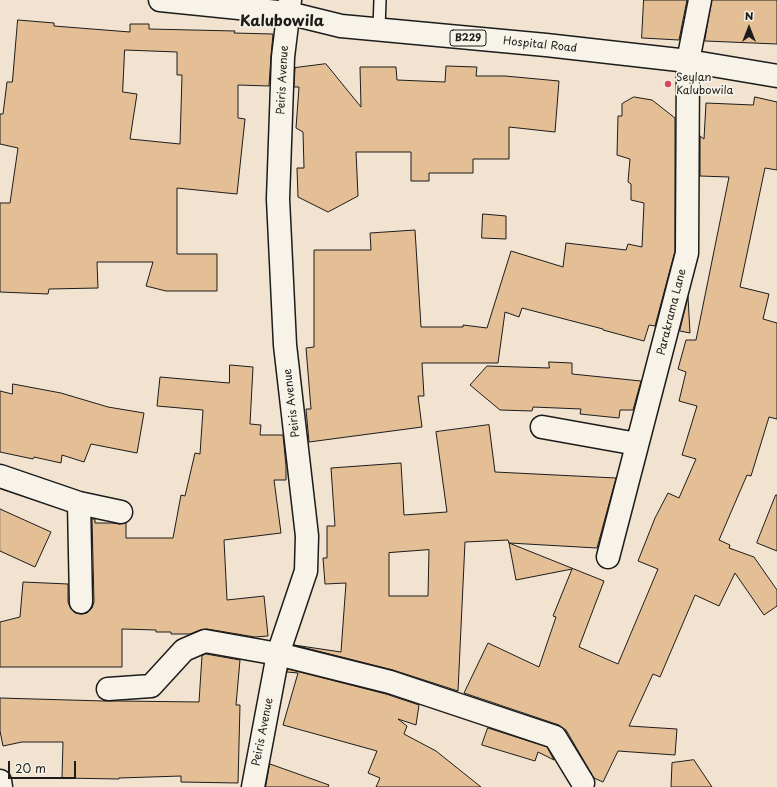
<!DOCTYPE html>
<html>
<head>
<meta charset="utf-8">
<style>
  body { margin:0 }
  #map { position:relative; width:777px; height:787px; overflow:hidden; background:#f1e3cf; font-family:"Playpen Sans",sans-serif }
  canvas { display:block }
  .north { position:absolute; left:729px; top:8px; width:40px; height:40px; -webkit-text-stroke:3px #f7f3e8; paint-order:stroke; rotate:0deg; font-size:11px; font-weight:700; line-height:16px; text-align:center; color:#1c1c1c }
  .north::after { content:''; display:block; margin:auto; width:14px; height:18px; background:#1c1c1c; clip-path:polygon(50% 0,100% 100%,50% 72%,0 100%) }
  .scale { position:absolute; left:8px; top:761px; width:68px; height:18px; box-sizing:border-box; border:2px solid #1c1c1c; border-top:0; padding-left:5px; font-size:12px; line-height:14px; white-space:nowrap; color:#1c1c1c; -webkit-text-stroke:3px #f7f3e8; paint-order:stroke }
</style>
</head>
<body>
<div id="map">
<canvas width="777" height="787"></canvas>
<div class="north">N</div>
<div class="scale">20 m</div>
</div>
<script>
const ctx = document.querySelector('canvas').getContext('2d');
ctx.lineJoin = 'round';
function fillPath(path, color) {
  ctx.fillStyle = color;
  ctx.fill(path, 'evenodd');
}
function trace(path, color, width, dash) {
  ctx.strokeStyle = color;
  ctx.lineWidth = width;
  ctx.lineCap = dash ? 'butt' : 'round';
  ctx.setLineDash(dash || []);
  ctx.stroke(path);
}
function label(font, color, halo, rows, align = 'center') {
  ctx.font = font + ' "Playpen Sans",sans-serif';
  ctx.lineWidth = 3.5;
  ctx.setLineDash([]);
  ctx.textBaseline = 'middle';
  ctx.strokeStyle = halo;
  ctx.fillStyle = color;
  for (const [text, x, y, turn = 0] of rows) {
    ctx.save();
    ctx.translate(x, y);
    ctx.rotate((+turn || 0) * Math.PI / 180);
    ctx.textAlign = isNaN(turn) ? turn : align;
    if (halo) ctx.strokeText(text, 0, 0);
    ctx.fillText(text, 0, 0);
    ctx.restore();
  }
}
const building = new Path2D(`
  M 644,0 L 687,0 L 679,40 L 642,38 Z
  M 712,0 L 777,0 L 777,44 L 705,41 Z
  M 18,20 L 54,23 L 54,26 L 130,32 L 130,24 L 149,24 L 149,29 L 235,31 L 234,33 L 273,34 L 271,56 L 269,86 L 238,85 L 238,118 L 245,119 L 237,194 L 177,188 L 177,254 L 217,254 L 217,291 L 166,291 L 146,286 L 153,262 L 97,262 L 98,288 L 49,289 L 48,294 L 0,292 L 0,203 L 10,203 L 18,148 L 0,144 L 0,114 L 3,114 L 7,82 L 12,82 ZM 125,50 L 177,52 L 177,75 L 182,75 L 180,144 L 130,139 L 137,94 L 123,92 Z
  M 326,64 L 361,107 L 360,67 L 396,67 L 397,80 L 445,82 L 446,66 L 477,67 L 476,76 L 505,76 L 559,81 L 555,132 L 509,127 L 509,159 L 473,159 L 473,173 L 429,173 L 429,181 L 411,181 L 411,152 L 356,152 L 358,196 L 328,212 L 298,197 L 297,168 L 304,168 L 303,132 L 296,128 L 299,87 L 294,87 L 295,68 Z
  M 634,97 L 652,100 L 675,118 L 675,251 L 655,326 L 649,325 L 644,341 L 603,330 L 603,329 L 522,308 L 519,317 L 505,312 L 498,363 L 422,363 L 424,396 L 418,396 L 422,427 L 309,442 L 306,409 L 311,409 L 306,348 L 314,347 L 314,250 L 371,250 L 370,233 L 415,230 L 421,327 L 463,327 L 463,325 L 487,328 L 511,251 L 563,267 L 566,243 L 626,250 L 628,244 L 642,247 L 644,203 L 631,200 L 631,184 L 628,182 L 630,159 L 617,155 L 618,116 L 622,116 L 622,104 Z
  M 755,97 L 777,102 L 777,170 L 765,168 L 740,287 L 769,294 L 763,319 L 777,323 L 777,419 L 769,417 L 751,476 L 747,475 L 719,540 L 730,545 L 729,548 L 754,557 L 777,590 L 777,606 L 764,615 L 735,573 L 719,606 L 695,595 L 660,677 L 653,674 L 629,726 L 677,729 L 675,755 L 618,751 L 603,782 L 594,778 L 566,730 L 559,725 L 464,693 L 488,643 L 539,667 L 556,617 L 553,616 L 572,569 L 516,580 L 509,543 L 604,581 L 579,647 L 618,664 L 658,569 L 638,561 L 655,518 L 668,493 L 679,498 L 696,459 L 682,455 L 697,406 L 679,401 L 686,372 L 678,369 L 686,340 L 696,340 L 729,177 L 700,176 L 700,136 L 704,139 L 706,103 L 753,105 Z
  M 483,214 L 506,216 L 506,239 L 482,238 Z
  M 688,297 L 690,333 L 680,331 Z
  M 549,362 L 572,363 L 572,374 L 641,381 L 633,410 L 620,410 L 619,418 L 580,414 L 581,409 L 533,407 L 532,411 L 500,410 L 470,385 L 487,366 L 549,368 Z
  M 230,365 L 253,367 L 250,424 L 261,425 L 260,435 L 283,435 L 286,466 L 286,480 L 274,480 L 281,533 L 224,540 L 227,600 L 264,596 L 268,636 L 255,637 L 207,629 L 200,630 L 190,634 L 171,634 L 171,632 L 156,632 L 156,630 L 122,629 L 122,667 L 0,667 L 0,622 L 20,617 L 23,582 L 68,584 L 68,602 L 71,609 L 75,613 L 82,614 L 87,613 L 92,608 L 94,602 L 92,519 L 95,519 L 95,523 L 112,523 L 119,524 L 126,523 L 126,538 L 173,538 L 181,495 L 185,496 L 195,453 L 200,454 L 203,410 L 157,406 L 160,377 L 229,383 Z
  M 13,384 L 61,393 L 108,407 L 144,413 L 137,453 L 91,444 L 84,462 L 62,455 L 61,463 L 34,457 L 33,459 L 0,452 L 0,391 L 12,394 Z
  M 489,425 L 495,472 L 616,478 L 597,548 L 509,543 L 508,540 L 465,542 L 458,691 L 393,670 L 294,645 L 341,652 L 346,583 L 325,584 L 323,558 L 327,558 L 327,526 L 335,526 L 331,468 L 401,463 L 404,515 L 447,512 L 436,432 ZM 429,550 L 428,596 L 389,596 L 389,553 Z
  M 776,495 L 777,495 L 777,551 L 757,543 Z
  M 0,509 L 51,532 L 35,567 L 0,551 Z
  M 206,654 L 240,660 L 236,705 L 240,705 L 238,783 L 181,782 L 181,776 L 119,778 L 119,779 L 62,778 L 63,742 L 22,742 L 3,746 L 0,731 L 0,698 L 104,701 L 118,701 L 199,702 L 202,656 Z
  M 288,669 L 386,694 L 419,705 L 416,725 L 398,719 L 407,726 L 404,734 L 436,751 L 481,787 L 376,787 L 380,778 L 368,773 L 377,751 L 283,725 L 298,673 L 287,672 Z
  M 488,728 L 547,747 L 554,760 L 538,752 L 535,761 L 482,745 Z
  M 694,760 L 712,787 L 671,787 L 672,763 Z
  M 270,764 L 329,785 L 328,787 L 266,787 Z`);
const service = new Path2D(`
  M 379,29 L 380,0`);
const minor = new Path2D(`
  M 542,427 L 637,444
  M 0,476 L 79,503 L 121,512
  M 79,503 L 81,602
  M 608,557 L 687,253 L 688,61 L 700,0
  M 108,689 L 151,686 L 184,650 L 205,641 L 278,654 L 390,682 L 555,737 L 583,783
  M 0,781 L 1,787`);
const tertiary = new Path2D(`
  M 253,787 L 278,654 L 306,571 L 307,536 L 285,345 L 278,199 L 283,57 L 290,0`);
const primary = new Path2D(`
  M 160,0 L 288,13 L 341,26 L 546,45 L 688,61 L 777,76`);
const markers = [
  [668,84,4,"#d1495b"]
];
const shields = [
  [468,38,36]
];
const shieldNames = [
  ["B229",468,38]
];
const streetNames = [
  ["Hospital Road",540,45,6],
  ["Peiris Avenue",283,80,-87],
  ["Parakrama Lane",672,312,-76],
  ["Peiris Avenue",292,403,-97],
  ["Peiris Avenue",263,732,-79]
];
const poiNames = [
  ["Seylan",676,78],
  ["Kalubowila",676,91]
];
const districtNames = [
  ["Kalubowila",282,22]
];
fillPath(building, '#e4bf95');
trace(building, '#1c1c1c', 1);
trace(service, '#1c1c1c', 14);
trace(minor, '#1c1c1c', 25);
trace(tertiary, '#1c1c1c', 25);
trace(primary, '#1c1c1c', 25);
trace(service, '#f7f3e8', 11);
trace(minor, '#f7f3e8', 22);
trace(tertiary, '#f7f3e8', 22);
trace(primary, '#f7f3e8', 22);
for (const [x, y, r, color] of markers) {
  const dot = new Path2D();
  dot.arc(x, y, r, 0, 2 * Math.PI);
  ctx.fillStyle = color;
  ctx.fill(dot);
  trace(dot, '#f7f3e8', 1.5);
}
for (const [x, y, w] of shields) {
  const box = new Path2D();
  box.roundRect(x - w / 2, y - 8, w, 16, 3);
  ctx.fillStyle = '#f7f3e8';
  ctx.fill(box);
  trace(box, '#1c1c1c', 1);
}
label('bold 10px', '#1c1c1c', null, shieldNames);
label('11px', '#1c1c1c', '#f7f3e8', streetNames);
label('11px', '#1c1c1c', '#f7f3e8', poiNames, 'left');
label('bold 15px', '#1c1c1c', '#f7f3e8', districtNames);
</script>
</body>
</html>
